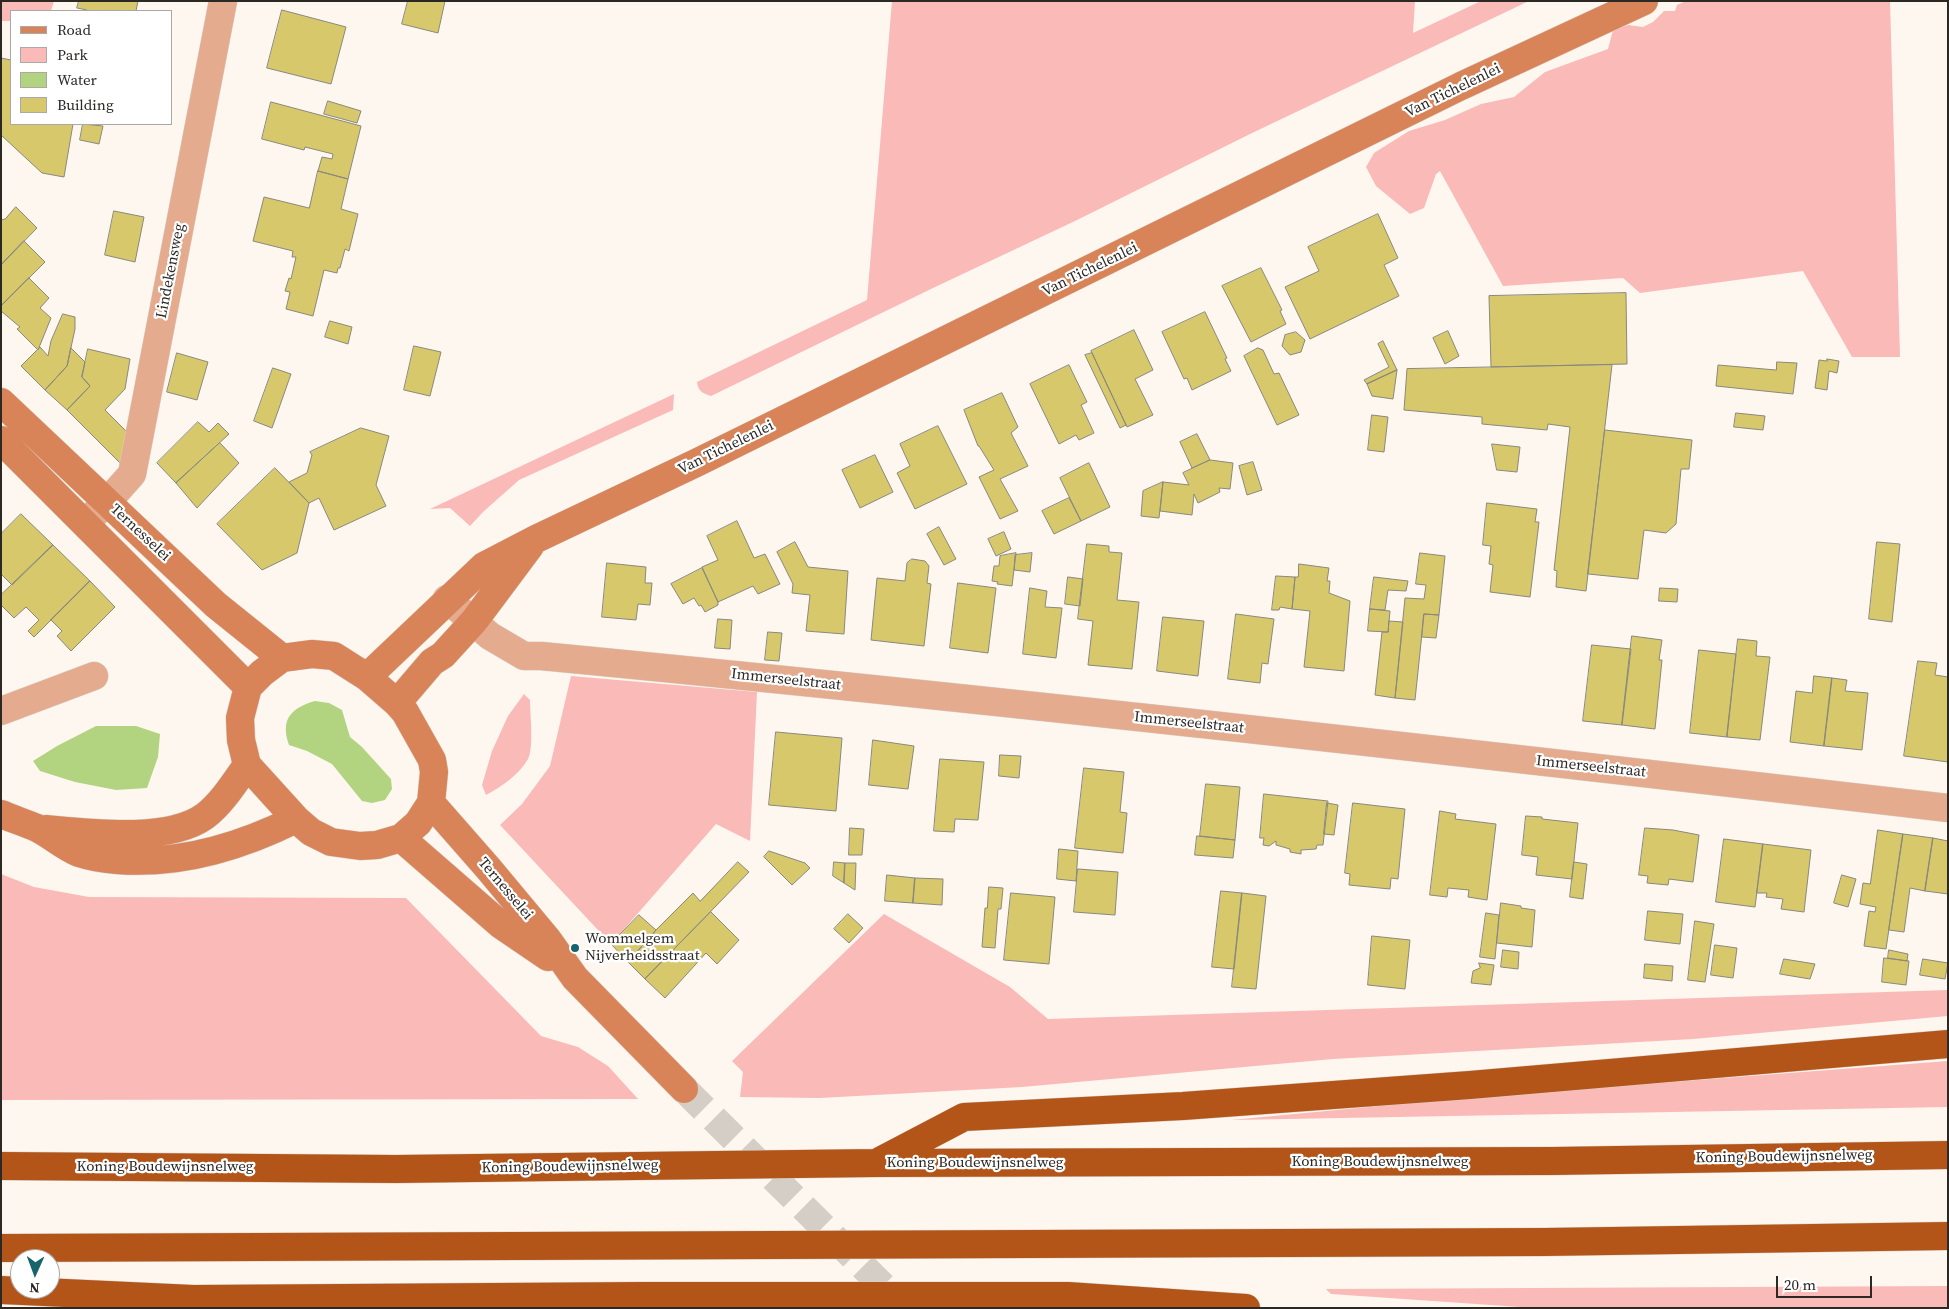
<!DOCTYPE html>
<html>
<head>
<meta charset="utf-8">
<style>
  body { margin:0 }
  #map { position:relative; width:1949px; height:1309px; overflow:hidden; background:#fef7ef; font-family:"Source Serif 4",serif }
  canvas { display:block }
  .frame { position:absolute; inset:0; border:2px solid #2c2824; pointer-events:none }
  .legend { position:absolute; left:10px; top:10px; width:162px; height:115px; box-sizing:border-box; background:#fff; border:1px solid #aba9a7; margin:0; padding:6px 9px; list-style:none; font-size:15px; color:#2c2824 }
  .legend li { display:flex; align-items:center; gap:10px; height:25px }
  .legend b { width:25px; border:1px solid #aba9a7 }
  .north { position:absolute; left:10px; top:1249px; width:50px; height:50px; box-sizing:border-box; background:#fff; border:1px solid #aba9a7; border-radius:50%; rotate:182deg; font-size:14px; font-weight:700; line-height:20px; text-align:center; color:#2c2824 }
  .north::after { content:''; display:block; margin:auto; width:18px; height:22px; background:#17646c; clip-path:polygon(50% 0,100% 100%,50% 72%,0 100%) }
  .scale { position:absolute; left:1776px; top:1276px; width:96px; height:22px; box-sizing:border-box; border:2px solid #2c2824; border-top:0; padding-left:6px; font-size:15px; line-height:18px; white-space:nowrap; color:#2c2824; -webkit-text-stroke:4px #fff; paint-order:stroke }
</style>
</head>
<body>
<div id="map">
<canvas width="1949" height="1309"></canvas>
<div class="frame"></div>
<ul class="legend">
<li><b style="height:6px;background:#d88358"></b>Road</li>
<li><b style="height:14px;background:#fabab8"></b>Park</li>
<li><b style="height:14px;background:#b2d37f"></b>Water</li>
<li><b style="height:14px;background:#d7c86b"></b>Building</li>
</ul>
<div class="north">N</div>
<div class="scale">20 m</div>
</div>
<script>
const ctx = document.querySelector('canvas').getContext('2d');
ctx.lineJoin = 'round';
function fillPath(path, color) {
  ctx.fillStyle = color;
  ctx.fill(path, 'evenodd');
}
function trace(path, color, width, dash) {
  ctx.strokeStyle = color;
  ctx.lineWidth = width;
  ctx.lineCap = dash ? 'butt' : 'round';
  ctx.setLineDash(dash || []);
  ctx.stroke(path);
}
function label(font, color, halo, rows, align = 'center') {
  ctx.font = font + ' "Source Serif 4",serif';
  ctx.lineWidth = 4.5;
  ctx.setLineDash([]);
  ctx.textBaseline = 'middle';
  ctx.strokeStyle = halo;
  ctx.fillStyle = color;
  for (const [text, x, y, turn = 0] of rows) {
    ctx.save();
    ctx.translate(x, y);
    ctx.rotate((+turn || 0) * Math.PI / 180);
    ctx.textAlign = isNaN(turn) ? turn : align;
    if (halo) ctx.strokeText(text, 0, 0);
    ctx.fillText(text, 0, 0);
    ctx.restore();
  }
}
const green = new Path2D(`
  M 1,1 L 54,1 L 51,11 L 11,11 L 11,21 L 1,21 Z
  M 892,1 L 1415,1 L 1413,33 L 1481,1 L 1529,1 L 1250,134 L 1075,221 L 933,288 L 711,396 C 702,393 698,391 697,382 L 867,300 Z
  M 1686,1 L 1890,1 L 1900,357 L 1852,357 L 1803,271 L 1640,293 L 1623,278 L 1503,286 L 1440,171 L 1436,174 L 1424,208 L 1410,214 L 1376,186 L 1366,167 L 1374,153 L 1409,131 L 1445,120 L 1481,104 L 1514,97 L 1545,72 L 1608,49 L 1613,30 L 1628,25 L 1643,27 L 1653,22 L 1664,11 L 1675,11 L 1677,5 Z
  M 674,394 L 673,410 L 519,480 L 483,512 L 470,526 L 450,508 L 430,509 Z
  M 571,676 L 757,692 L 750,841 L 716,824 L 611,944 L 500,825 L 522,804 L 550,766 Z
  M 524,694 L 530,700 C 530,713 534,748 528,759 C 519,775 501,787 486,795 L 482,785 L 492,751 L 508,716 Z
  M 1,874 L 34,887 L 89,897 L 406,898 L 541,1036 L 578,1047 L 608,1066 L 638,1099 L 1,1100 Z
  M 884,914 L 1010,987 L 1048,1019 L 1948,990 L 1948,1016 L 1693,1039 L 1333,1059 L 1022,1087 L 820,1098 L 740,1097 L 743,1072 L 732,1061 Z
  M 1948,1061 L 1948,1107 L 1231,1120 L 1485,1096 Z
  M 1948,1286 L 1948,1308 L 1534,1308 L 1331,1294 L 1326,1289 Z`);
const water = new Path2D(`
  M 315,701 L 329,703 L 342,710 L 350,737 L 362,747 L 391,779 L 392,789 L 385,800 L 372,803 L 362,801 L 332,764 L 307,751 L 289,745 C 280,719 291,708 315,701 Z
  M 96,726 L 136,726 L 160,734 L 158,757 L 147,788 L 116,790 L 75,782 L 40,771 L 33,761 L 57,746 Z`);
const building = new Path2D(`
  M 79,1 L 138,1 L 136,11 L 87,11 L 87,10 L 77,8 Z
  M 408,1 L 445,1 L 438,33 L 402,24 Z
  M 282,10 L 346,27 L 331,84 L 267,68 Z
  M 1,58 L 11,60 L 11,124 L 73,124 L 64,177 L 42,173 L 1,135 Z
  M 328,101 L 361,111 L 357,123 L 324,114 Z
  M 271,102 L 361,126 L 348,179 L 318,171 L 322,157 L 332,159 L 333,154 L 305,147 L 304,150 L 262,139 Z
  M 83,124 L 103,126 L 99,144 L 80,140 Z
  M 318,171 L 348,179 L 341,209 L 358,214 L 349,251 L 345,249 L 340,268 L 338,268 L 337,273 L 324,270 L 313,316 L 286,309 L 290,292 L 285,291 L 289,278 L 291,279 L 296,257 L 292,257 L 293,251 L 253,241 L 264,197 L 309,208 Z
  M 16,207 L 37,228 L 1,265 L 1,220 L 5,219 Z
  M 114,211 L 144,217 L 135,262 L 105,255 Z
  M 1378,214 L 1398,258 L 1384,265 L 1399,296 L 1310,339 L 1285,287 L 1319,271 L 1308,247 Z
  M 24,241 L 45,262 L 1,306 L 1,265 Z
  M 1261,268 L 1282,310 L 1280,311 L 1286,324 L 1251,342 L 1222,286 Z
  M 29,278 L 49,298 L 40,308 L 51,318 L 38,350 L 17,329 L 20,327 L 1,311 L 1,306 Z
  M 1626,293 L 1627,364 L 1491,367 L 1489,296 Z
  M 1205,312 L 1227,358 L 1225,359 L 1231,371 L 1192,390 L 1187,378 L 1184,379 L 1162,332 Z
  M 63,314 L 75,317 L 75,329 L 67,366 L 45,390 L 21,366 L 40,347 L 48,356 L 51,341 Z
  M 330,321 L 352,327 L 348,344 L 325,337 Z
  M 1134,330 L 1153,370 L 1135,379 L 1153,415 L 1127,427 L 1091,351 Z
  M 1448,331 L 1459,356 L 1445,364 L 1433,338 Z
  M 1296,332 L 1305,340 L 1301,352 L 1290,355 L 1282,346 L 1285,335 Z
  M 1383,341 L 1397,370 L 1367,384 L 1364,380 L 1389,367 L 1378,344 Z
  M 414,346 L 441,352 L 430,396 L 404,390 Z
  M 71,348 L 85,362 L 82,377 L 90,386 L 67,410 L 45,390 L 67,366 Z
  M 1258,348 L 1263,350 L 1274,374 L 1279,373 L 1299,415 L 1277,425 L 1244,356 Z
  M 88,349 L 130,359 L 125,389 L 105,410 L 131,436 L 125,468 L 67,410 L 90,386 L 82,377 Z
  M 177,353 L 208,362 L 197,400 L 167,392 Z
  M 1092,353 L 1126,425 L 1120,428 L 1085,355 Z
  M 1827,359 L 1839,361 L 1837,373 L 1829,371 L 1827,390 L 1815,388 L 1819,360 L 1827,361 Z
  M 1777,362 L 1797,363 L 1793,394 L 1716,386 L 1718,365 L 1776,370 Z
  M 1069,365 L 1087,402 L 1081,405 L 1094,433 L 1079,440 L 1076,435 L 1059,444 L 1030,384 Z
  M 1612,365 L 1586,591 L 1556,587 L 1557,571 L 1554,570 L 1570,427 L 1548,424 L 1547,430 L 1482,424 L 1482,417 L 1404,410 L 1407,369 Z
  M 273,368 L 291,374 L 272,428 L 254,421 Z
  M 1397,370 L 1393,399 L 1372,396 L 1367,384 Z
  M 1002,393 L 1018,427 L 1011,433 L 1028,466 L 1000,479 L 1018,511 L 1000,519 L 979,477 L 994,470 L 979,446 L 978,446 L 964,410 Z
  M 1736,413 L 1765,416 L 1763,430 L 1734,427 Z
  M 1372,415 L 1388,417 L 1384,452 L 1368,450 Z
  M 198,422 L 209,432 L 218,423 L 229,434 L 176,483 L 157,463 Z
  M 938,426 L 967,484 L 915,509 L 897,473 L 910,466 L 900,444 Z
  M 361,428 L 389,436 L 376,485 L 386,506 L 334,530 L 319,498 L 309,503 L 289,482 L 307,473 L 312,455 L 310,452 Z
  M 1605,430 L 1692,440 L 1689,469 L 1681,469 L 1676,524 L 1666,533 L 1644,530 L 1638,579 L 1588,574 Z
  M 1197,434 L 1210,460 L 1192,468 L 1180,442 Z
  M 220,443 L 239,463 L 197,508 L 176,483 Z
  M 1492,444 L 1520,447 L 1517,472 L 1497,470 Z
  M 875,455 L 893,492 L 860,508 L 842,470 Z
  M 1210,460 L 1233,463 L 1230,489 L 1219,488 L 1220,492 L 1198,503 L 1194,494 L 1192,515 L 1160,511 L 1163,482 L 1189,485 L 1183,473 Z
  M 1253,462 L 1262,490 L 1247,495 L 1239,466 Z
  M 1089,463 L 1110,507 L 1081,521 L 1060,478 Z
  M 275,468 L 309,503 L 297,553 L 262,570 L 217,524 Z
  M 1163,482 L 1159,518 L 1141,516 L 1143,491 Z
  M 1069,498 L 1081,521 L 1054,534 L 1042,511 Z
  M 1487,503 L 1537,509 L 1535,522 L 1539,522 L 1530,597 L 1490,592 L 1493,565 L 1489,564 L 1491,546 L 1483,545 Z
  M 21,514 L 53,545 L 12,585 L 1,574 L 1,534 Z
  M 737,521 L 754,558 L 765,554 L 780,584 L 758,594 L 753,586 L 718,602 L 702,567 L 718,560 L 707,536 Z
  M 939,527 L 956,559 L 944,565 L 927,534 Z
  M 1004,532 L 1011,549 L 996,556 L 988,539 Z
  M 795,542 L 808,567 L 848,571 L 844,634 L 806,631 L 810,595 L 792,593 L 793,584 L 777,552 Z
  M 1877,542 L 1900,544 L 1892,622 L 1869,619 Z
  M 1087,544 L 1109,546 L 1109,552 L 1122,553 L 1117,600 L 1139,602 L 1132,669 L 1088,665 L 1093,621 L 1078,619 Z
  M 53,545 L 90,581 L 34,637 L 28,631 L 39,620 L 26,607 L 14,618 L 1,605 L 1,595 Z
  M 1016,553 L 1012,586 L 997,584 L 998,582 L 992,581 L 994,566 L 999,566 L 1000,556 Z
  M 1032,553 L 1030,572 L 1014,570 L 1015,555 Z
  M 1420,553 L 1445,556 L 1439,615 L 1424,614 L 1415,700 L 1395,698 L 1405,598 L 1424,599 L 1426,585 L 1416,584 Z
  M 912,559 L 925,561 L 929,566 L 927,583 L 931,584 L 924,646 L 871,640 L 877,578 L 905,581 L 907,563 Z
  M 607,563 L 646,567 L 645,583 L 652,583 L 650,605 L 638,604 L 636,620 L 602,617 Z
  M 1299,564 L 1329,568 L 1327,581 L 1330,581 L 1329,593 L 1350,601 L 1344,671 L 1304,667 L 1310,611 L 1292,609 L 1295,577 L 1298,577 Z
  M 702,568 L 718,602 L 718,605 L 705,612 L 701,605 L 699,606 L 694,598 L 683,604 L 671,584 Z
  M 1276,576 L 1295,577 L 1292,609 L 1280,607 L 1279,610 L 1272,610 Z
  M 1068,577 L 1083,579 L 1080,606 L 1065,604 Z
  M 1374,577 L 1408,581 L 1406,591 L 1388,590 L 1385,610 L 1370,609 Z
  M 90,581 L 115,607 L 71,651 L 57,636 L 62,631 L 51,620 Z
  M 958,583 L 996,588 L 988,653 L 950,648 Z
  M 1030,588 L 1047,591 L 1045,607 L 1062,608 L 1056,658 L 1023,654 Z
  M 1660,588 L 1678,589 L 1677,602 L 1659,601 Z
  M 1370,609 L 1390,611 L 1388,632 L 1368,631 Z
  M 1236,614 L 1274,619 L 1268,664 L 1262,663 L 1260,683 L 1228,679 Z
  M 1424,614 L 1439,615 L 1436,638 L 1422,637 Z
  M 1163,617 L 1204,621 L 1198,676 L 1157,671 Z
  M 718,619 L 732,620 L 730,649 L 715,648 Z
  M 1389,621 L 1403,622 L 1395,698 L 1375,695 L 1382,632 L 1388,632 Z
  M 768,632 L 782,633 L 779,661 L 765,660 Z
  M 1632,636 L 1662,640 L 1659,660 L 1662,660 L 1655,729 L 1622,725 Z
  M 1738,639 L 1757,641 L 1756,656 L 1770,657 L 1760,740 L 1727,737 Z
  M 1592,645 L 1631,649 L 1622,725 L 1583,721 Z
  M 1699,650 L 1736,654 L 1727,737 L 1690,733 Z
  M 1918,661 L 1937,663 L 1935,675 L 1948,677 L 1948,762 L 1904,756 Z
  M 1814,676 L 1832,678 L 1824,746 L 1790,742 L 1796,691 L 1812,693 Z
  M 1832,678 L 1847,680 L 1845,691 L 1868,693 L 1862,750 L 1824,746 Z
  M 776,732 L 842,738 L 836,811 L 769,805 Z
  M 873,740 L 914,746 L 908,789 L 869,785 Z
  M 1000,755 L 1021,756 L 1019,778 L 999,776 Z
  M 940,759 L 984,762 L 978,820 L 955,819 L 954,832 L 934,831 Z
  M 1084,768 L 1124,772 L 1120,812 L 1127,813 L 1123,853 L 1075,848 Z
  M 1206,784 L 1240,787 L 1235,840 L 1200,836 Z
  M 1264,794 L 1328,801 L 1323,845 L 1317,845 L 1316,849 L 1301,850 L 1301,854 L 1290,852 L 1290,849 L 1276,845 L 1276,841 L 1269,846 L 1263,845 L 1264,838 L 1260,838 Z
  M 1327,803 L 1338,805 L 1334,835 L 1324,834 Z
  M 1353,803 L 1405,809 L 1398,879 L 1391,878 L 1390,889 L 1349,885 L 1350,874 L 1345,873 Z
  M 1440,811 L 1456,814 L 1455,819 L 1496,824 L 1487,900 L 1468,897 L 1469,890 L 1448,888 L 1447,897 L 1430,895 Z
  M 1526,816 L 1542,817 L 1542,819 L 1578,823 L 1572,879 L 1536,875 L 1538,857 L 1522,855 Z
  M 850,828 L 864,829 L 862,855 L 849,855 Z
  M 1645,828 L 1673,830 L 1699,835 L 1693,882 L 1669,879 L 1668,885 L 1647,883 L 1648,876 L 1639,875 Z
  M 1878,830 L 1903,834 L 1886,949 L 1864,946 L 1869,911 L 1875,912 L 1876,907 L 1860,904 L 1863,883 L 1870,884 Z
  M 1903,834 L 1933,838 L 1925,891 L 1910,888 L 1904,932 L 1889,930 Z
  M 1197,836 L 1235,840 L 1233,858 L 1195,855 Z
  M 1933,838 L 1948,841 L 1948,894 L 1925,891 Z
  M 1724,839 L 1763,844 L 1755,907 L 1716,902 Z
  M 1763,844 L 1811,850 L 1804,912 L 1781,909 L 1783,899 L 1766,897 L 1767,893 L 1757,893 Z
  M 1059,849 L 1078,851 L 1076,881 L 1057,879 Z
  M 769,851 L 805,863 L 810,868 L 792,885 L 764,857 Z
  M 738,862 L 749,872 L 645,979 L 628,962 L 656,930 L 693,893 L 700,901 Z
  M 834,862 L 845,863 L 844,883 L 833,876 Z
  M 1574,862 L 1587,864 L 1583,899 L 1570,897 Z
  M 845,863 L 856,863 L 855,890 L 844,883 Z
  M 1078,869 L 1118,872 L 1115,915 L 1074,912 Z
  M 887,875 L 915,878 L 913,903 L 885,901 Z
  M 1842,875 L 1856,879 L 1848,907 L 1834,903 Z
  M 915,878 L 943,879 L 942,905 L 913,903 Z
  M 989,887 L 1003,888 L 1001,909 L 998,909 L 995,948 L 982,947 L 985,908 L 987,908 Z
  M 1221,891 L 1242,893 L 1234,969 L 1212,967 Z
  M 1011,893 L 1055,897 L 1049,964 L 1004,960 Z
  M 1242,893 L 1266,896 L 1256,989 L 1232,987 Z
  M 1501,903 L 1521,906 L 1521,908 L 1535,910 L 1532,947 L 1497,943 Z
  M 1648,911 L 1683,914 L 1680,944 L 1645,940 Z
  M 711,912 L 739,940 L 717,964 L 706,953 L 665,998 L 645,979 Z
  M 1486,913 L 1499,915 L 1495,959 L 1480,957 Z
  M 848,914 L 863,928 L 849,943 L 834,929 Z
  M 639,915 L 656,930 L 628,962 L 611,944 Z
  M 1695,921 L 1714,924 L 1705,982 L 1688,980 Z
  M 1372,936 L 1410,940 L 1405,989 L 1368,985 Z
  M 1715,945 L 1737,948 L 1733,978 L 1711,975 Z
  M 1503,950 L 1519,952 L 1518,969 L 1501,967 Z
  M 1889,950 L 1908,954 L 1907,961 L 1888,958 Z
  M 1884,958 L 1909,961 L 1906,985 L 1882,982 Z
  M 1784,959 L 1815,964 L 1810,979 L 1780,974 Z
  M 1923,959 L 1948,963 L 1945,979 L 1920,975 Z
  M 1479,963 L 1494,965 L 1491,985 L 1471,983 L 1473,971 L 1480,968 Z
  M 1645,964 L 1673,966 L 1672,981 L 1644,978 Z`);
const secondaryTunnel = new Path2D(`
  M 684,1089 L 905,1308`);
const street = new Path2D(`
  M 85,523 L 107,502 L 132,474 L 223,1
  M 447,599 L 490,636 L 524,656 L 541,656 C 1010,701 1479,754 1948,808
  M 1,711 L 94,676`);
const secondary = new Path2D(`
  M 1,402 L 216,605 L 282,658
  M 1,440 L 248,687
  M 312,654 L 334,656 L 367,677 L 397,703 L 405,712 L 432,760 L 434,772 L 431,803 L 418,823 L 401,838 L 377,845 L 360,846 L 331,842 L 311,832 L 296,819 L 247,765 L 241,740 L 240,718 L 248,687 L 262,673 L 282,658 Z
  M 367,677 L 484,566 L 536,539 L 696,463 L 1461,86 L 1644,1
  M 397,703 L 432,662 L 443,655 L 474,621 L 530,546
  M 431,803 L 488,868 L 548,940 L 575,978 L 684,1089
  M 1,814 C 13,819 25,823 37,828 C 51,835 64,847 79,853 C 91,857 104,859 117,860 C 179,865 240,847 296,819
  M 46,829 C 89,833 168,843 205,816 C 222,803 235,782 247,765
  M 401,838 L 501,925 L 548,957`);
const highway = new Path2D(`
  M 880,1161 L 964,1117 L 1183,1106 L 1470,1085 L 1948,1044
  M 1,1166 L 396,1169 L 877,1163 L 1552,1161 L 1948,1155
  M 1,1248 L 1544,1242 L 1948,1236
  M 1,1290 L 193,1299 L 644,1296 L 1068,1296 L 1246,1308`);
const markers = [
  [575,948,5,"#17646c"]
];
const streetNames = [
  ["Van Tichelenlei",1453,91,-26],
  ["Van Tichelenlei",1090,270,-26],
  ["Lindekensweg",171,271,-79],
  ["Van Tichelenlei",726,448,-26],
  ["Ternesselei",140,533,43],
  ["Immerseelstraat",786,680,6],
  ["Immerseelstraat",1189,723,6],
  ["Immerseelstraat",1591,767,6],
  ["Ternesselei",505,889,50],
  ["Koning Boudewijnsnelweg",1784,1157,-1],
  ["Koning Boudewijnsnelweg",1380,1162],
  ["Koning Boudewijnsnelweg",975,1163],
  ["Koning Boudewijnsnelweg",165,1167],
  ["Koning Boudewijnsnelweg",570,1167,-1]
];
const poiNames = [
  ["Wommelgem",585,939],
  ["Nijverheidsstraat",585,956]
];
fillPath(green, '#fabab8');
fillPath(water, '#b2d37f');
fillPath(building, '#d7c86b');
trace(building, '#89887c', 1);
trace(secondaryTunnel, '#d4cec6', 28, [28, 14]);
trace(street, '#d8d2ca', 29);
trace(secondary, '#d8d2ca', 29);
trace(highway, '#d8d2ca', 29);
trace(street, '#e5ab8f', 28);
trace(secondary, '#d88358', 28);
trace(highway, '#b35419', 28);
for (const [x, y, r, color] of markers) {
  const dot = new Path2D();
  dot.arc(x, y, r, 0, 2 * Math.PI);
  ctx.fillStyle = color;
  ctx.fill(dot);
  trace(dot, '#fff', 2);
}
label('15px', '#2c2824', '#fff', streetNames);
label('15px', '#2c2824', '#fff', poiNames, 'left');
</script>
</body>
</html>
